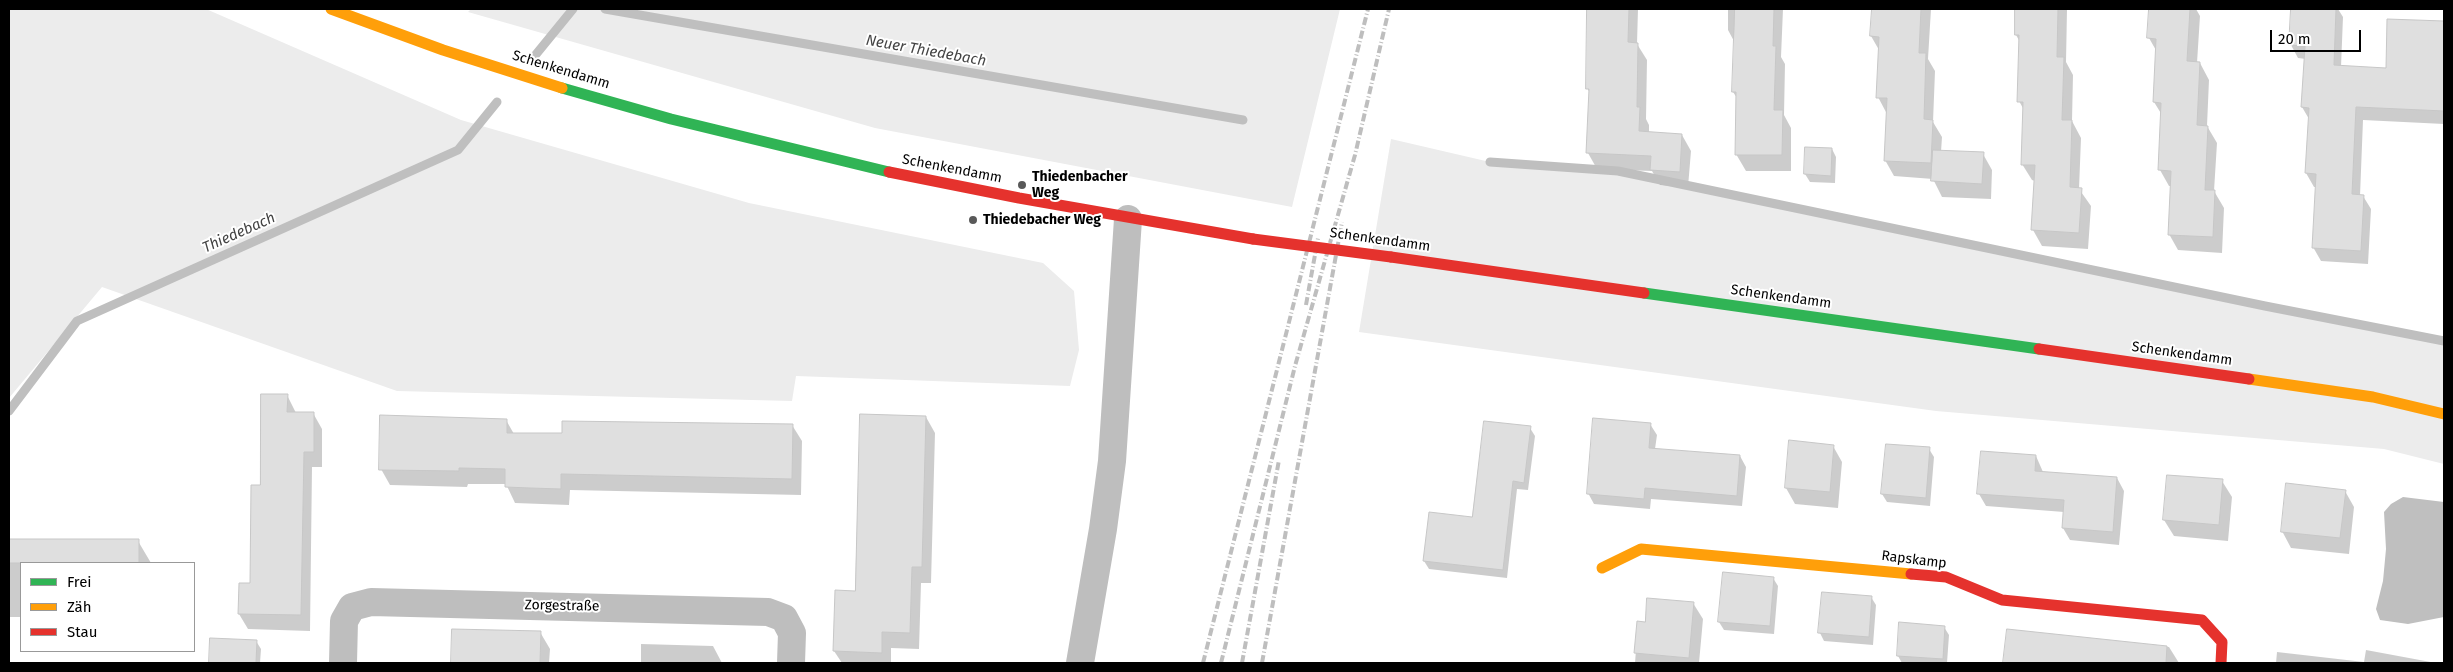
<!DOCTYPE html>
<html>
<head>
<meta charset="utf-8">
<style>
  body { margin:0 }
  #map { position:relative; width:2453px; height:672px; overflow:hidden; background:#fff; font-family:"Fira Sans",sans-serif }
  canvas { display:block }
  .frame { position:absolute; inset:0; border:10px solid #000; pointer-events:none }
  .legend { position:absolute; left:20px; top:562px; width:175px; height:90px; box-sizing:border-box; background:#fff; border:1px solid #999; margin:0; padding:6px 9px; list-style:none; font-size:15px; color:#000 }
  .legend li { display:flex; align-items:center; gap:10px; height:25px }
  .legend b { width:25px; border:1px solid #999 }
  .scale { position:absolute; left:2270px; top:30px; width:91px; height:22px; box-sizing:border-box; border:2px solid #000; border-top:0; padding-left:6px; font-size:15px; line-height:18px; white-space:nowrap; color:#000; -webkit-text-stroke:4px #fff; paint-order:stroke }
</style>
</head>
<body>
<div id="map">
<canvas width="2453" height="672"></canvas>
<div class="frame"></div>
<ul class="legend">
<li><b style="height:6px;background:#30b455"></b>Frei</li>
<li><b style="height:6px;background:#ff9f0a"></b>Zäh</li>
<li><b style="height:6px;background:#e5322d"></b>Stau</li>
</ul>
<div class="scale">20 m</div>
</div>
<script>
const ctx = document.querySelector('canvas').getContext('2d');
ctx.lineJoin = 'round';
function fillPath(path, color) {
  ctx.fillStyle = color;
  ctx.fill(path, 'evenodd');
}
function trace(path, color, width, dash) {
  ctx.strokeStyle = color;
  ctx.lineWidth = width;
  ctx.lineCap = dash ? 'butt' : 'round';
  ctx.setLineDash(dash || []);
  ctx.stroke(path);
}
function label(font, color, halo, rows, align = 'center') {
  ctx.font = font + ' "Fira Sans",sans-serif';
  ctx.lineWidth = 4;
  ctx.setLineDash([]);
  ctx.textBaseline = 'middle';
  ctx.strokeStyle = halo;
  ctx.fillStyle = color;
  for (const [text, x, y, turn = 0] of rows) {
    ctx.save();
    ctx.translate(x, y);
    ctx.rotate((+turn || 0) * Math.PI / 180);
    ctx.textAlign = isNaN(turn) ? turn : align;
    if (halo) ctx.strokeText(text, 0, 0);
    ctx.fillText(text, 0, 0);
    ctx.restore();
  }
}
const green = new Path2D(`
  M 9,9 L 206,9 L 461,120 L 749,203 L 1043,263 L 1074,291 L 1079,350 L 1070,386 L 796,376 L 792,401 L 397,391 L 102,287 L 9,398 Z
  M 471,9 L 1340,9 L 1292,207 L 875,128 L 468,12 Z
  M 1391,139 L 1490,162 L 1618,171 L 2444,340 L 2444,464 L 2384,449 L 1936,411 L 1359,332 Z`);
const water = new Path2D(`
  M 2403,497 L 2444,502 L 2444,617 L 2408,624 L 2380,620 L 2376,609 L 2383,581 L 2386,549 L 2384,512 L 2391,504 Z`);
const shadow = new Path2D(`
  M 1588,9 L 1638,9 L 1637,44 L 1647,60 L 1646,119 L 1649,125 L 1649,133 L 1682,135 L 1691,151 L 1688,187 L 1660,185 L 1652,171 L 1597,169 L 1588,153 L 1590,93 L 1587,88 Z
  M 1728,9 L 1783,9 L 1781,57 L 1785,64 L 1784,115 L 1791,128 L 1791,171 L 1746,171 L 1736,154 L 1737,98 L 1733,92 L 1735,43 L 1728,30 Z
  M 1873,9 L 1931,9 L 1928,59 L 1935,71 L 1933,122 L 1942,137 L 1941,152 L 1983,154 L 1992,170 L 1991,199 L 1942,197 L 1933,179 L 1894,176 L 1885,160 L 1887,114 L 1878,97 L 1879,50 L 1871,36 Z
  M 2017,9 L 2067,10 L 2066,62 L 2073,75 L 2072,121 L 2081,138 L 2079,189 L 2091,206 L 2088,249 L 2042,246 L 2033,230 L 2035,181 L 2032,180 L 2022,164 L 2024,110 L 2019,101 L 2020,42 L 2016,35 Z
  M 2150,9 L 2196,9 L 2200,16 L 2197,63 L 2200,63 L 2209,80 L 2207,126 L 2217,143 L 2214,191 L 2224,208 L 2222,253 L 2178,250 L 2169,234 L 2172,186 L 2169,186 L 2160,170 L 2162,115 L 2154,102 L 2157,52 L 2149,38 Z
  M 2292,9 L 2338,9 L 2343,17 L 2341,67 L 2387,69 L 2389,20 L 2444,22 L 2444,124 L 2363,120 L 2360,196 L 2363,196 L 2371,209 L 2368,264 L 2321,261 L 2313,247 L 2316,187 L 2314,187 L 2306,173 L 2309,119 L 2302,107 L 2306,59 L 2298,58 L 2291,45 Z
  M 1832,149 L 1836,157 L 1835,183 L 1810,182 L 1805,174 Z
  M 287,395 L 296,413 L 313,413 L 322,429 L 322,467 L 312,467 L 310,631 L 248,629 L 239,614 L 252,584 L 261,486 Z
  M 926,417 L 935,433 L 931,583 L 921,583 L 919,649 L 891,648 L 891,663 L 842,663 L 834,651 Z
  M 506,420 L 514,434 L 563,435 L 792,425 L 802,441 L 801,495 L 570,490 L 569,505 L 515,503 L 506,484 L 468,484 L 467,487 L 390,485 L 381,469 Z
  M 1650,424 L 1657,435 L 1655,449 L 1740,456 L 1746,467 L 1742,506 L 1651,499 L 1650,509 L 1594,504 L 1588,493 Z
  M 1530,428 L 1535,436 L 1528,490 L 1517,489 L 1507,578 L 1429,569 L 1424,561 L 1473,518 Z
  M 1833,446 L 1842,462 L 1838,508 L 1795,504 L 1786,488 Z
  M 1929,449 L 1934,457 L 1930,506 L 1887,502 L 1882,494 Z
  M 2036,456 L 2043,472 L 2117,478 L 2124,491 L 2119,545 L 2070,540 L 2063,528 L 2064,512 L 1986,506 L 1979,494 Z
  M 2222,481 L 2232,497 L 2228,541 L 2174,536 L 2164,520 Z
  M 2345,491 L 2354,507 L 2349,554 L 2291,548 L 2282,531 Z
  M 9,540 L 138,541 L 151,563 L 21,563 L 21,617 L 9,617 Z
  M 1773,578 L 1778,586 L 1774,634 L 1724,630 L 1719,622 Z
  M 1871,597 L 1876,605 L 1873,645 L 1824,641 L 1820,633 Z
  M 1693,603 L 1703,619 L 1699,663 L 1635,663 L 1638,623 L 1646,623 Z
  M 1944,627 L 1949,635 L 1947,663 L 1902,663 L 1898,656 Z
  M 454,630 L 540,632 L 550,649 L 549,663 L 453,663 Z
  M 2008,630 L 2169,647 L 2179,663 L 2005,663 Z
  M 211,640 L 256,641 L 261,649 L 260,663 L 210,663 Z
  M 641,644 L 713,646 L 722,663 L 641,663 Z
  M 2366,650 L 2436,663 L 2276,663 L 2277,652 L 2364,662 Z`);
const stream = new Path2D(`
  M 605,9 L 1243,120
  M 533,58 L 573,9
  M 1490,162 L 1618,171 L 2265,306 L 2444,341
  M 9,411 L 77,321 L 458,150 L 497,102`);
const building = new Path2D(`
  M 1587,9 L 1629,9 L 1628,42 L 1638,43 L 1637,107 L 1640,107 L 1639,131 L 1682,134 L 1680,172 L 1650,170 L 1651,156 L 1586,153 L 1589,89 L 1586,89 Z
  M 1735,9 L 1774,9 L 1773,46 L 1776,46 L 1774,110 L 1783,110 L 1782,155 L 1735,155 L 1736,92 L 1732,92 Z
  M 1872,9 L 1921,9 L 1919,53 L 1926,53 L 1924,119 L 1933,120 L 1931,163 L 1884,161 L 1887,98 L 1876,98 L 1879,37 L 1870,36 Z
  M 2015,9 L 2058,9 L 2057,57 L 2064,57 L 2062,120 L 2072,120 L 2070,187 L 2082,188 L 2079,233 L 2031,230 L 2035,165 L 2021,165 L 2023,102 L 2017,102 L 2019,35 L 2015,35 Z
  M 2149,9 L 2190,9 L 2187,61 L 2200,62 L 2197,125 L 2208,126 L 2205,190 L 2215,190 L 2213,237 L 2168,235 L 2171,171 L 2158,170 L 2161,103 L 2153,102 L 2156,39 L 2147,38 Z
  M 2291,9 L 2336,9 L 2334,65 L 2386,68 L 2387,19 L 2444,21 L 2444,111 L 2356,107 L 2352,194 L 2364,195 L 2361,251 L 2312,248 L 2316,174 L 2305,173 L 2309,108 L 2301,107 L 2305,46 L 2289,45 Z
  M 1805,147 L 1832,148 L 1831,176 L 1804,174 Z
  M 1933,150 L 1984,152 L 1982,184 L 1931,181 Z
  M 261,394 L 288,394 L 287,412 L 314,412 L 314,452 L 304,452 L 301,615 L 238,614 L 239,583 L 250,583 L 251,485 L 260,485 Z
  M 860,414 L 926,416 L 922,567 L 912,567 L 910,633 L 882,632 L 882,653 L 833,651 L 835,590 L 855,591 Z
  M 380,415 L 507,419 L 507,433 L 562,433 L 562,421 L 793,424 L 792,479 L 561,474 L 561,489 L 530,488 L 505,487 L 505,469 L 459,468 L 459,471 L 379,470 Z
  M 1593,418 L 1651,423 L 1649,448 L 1740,455 L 1737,496 L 1645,488 L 1644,499 L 1587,494 Z
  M 1484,421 L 1531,426 L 1524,483 L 1513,481 L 1503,570 L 1423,561 L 1429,512 L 1472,517 Z
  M 1789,440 L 1834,445 L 1830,492 L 1785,488 Z
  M 1886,444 L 1930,447 L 1926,498 L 1881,494 Z
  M 1981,451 L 2036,455 L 2035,471 L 2117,477 L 2113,532 L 2062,528 L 2064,500 L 1977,494 Z
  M 2167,475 L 2223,479 L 2219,525 L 2163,520 Z
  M 2286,483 L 2346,490 L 2340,538 L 2281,532 Z
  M 9,539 L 139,539 L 139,563 L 9,563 Z
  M 1723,572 L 1774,577 L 1770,626 L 1718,622 Z
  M 1822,592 L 1872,596 L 1869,637 L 1818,633 Z
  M 1647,598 L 1694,602 L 1689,658 L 1634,653 L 1637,621 L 1645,622 Z
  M 1899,622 L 1945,626 L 1943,659 L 1897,656 Z
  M 452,629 L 541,631 L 540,663 L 451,663 Z
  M 2007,629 L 2167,646 L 2166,663 L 2003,663 Z
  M 210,638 L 257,640 L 256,663 L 209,663 Z`);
const street = new Path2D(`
  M 343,663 L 344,621 L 352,607 L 371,602 L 768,612 L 784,618 L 792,633 L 791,663
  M 1080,663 L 1103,529 L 1112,461 L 1128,219`);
const fast = new Path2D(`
  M 562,88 L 671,119 L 889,172
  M 1644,293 L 2039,349`);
const slow = new Path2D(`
  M 331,9 L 443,50 L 562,88
  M 2249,379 L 2373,397 L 2444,414
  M 1602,568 L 1641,549 L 1911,574`);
const jam = new Path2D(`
  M 889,172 L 1019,198 L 1253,239
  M 1391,257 L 1644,293
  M 2039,349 L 2249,379
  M 1911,574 L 1946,577 L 2002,600 L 2202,620 L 2222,642 L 2221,663`);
const rail = new Path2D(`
  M 1306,305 L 1318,238
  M 1203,663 L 1368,9
  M 1221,663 L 1295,366 L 1355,155 L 1389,9
  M 1242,663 L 1279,460
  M 1262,663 L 1342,222`);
const jamBridge = new Path2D(`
  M 1253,239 L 1391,257`);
const markers = [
  [1022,185,5,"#595959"],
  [973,220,5,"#595959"]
];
const streetNames = [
  ["Schenkendamm",561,70,17],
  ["Schenkendamm",952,169,11],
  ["Schenkendamm",1380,240,8],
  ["Schenkendamm",1781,297,8],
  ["Schenkendamm",2182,354,8],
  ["Rapskamp",1914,560,7],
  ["Zorgestraße",562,606,1]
];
const poiNames = [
  ["Thiedenbacher",1032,177],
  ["Weg",1032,193],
  ["Thiedebacher Weg",983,220]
];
const waterNames = [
  ["Neuer Thiedebach",926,51,10],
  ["Thiedebach",239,233,-24]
];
fillPath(green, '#ececec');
fillPath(water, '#bfbfbf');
fillPath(shadow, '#0003');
trace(stream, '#bfbfbf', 9);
fillPath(building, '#dfdfdf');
trace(building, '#c7c7c7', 1);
trace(street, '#bebebe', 28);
trace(fast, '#30b455', 11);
trace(slow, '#ff9f0a', 11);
trace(jam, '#e5322d', 11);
trace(rail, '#bebebe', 4, [8, 2.5, 1, 2.5]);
trace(jamBridge, '#e5322d', 11);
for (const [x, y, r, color] of markers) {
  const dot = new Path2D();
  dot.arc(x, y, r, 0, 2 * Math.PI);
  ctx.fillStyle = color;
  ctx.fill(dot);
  trace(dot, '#fff', 2);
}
label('14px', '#000', '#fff', streetNames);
label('bold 14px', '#000', '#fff', poiNames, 'left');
label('italic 15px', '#444', '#fff', waterNames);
</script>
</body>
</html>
